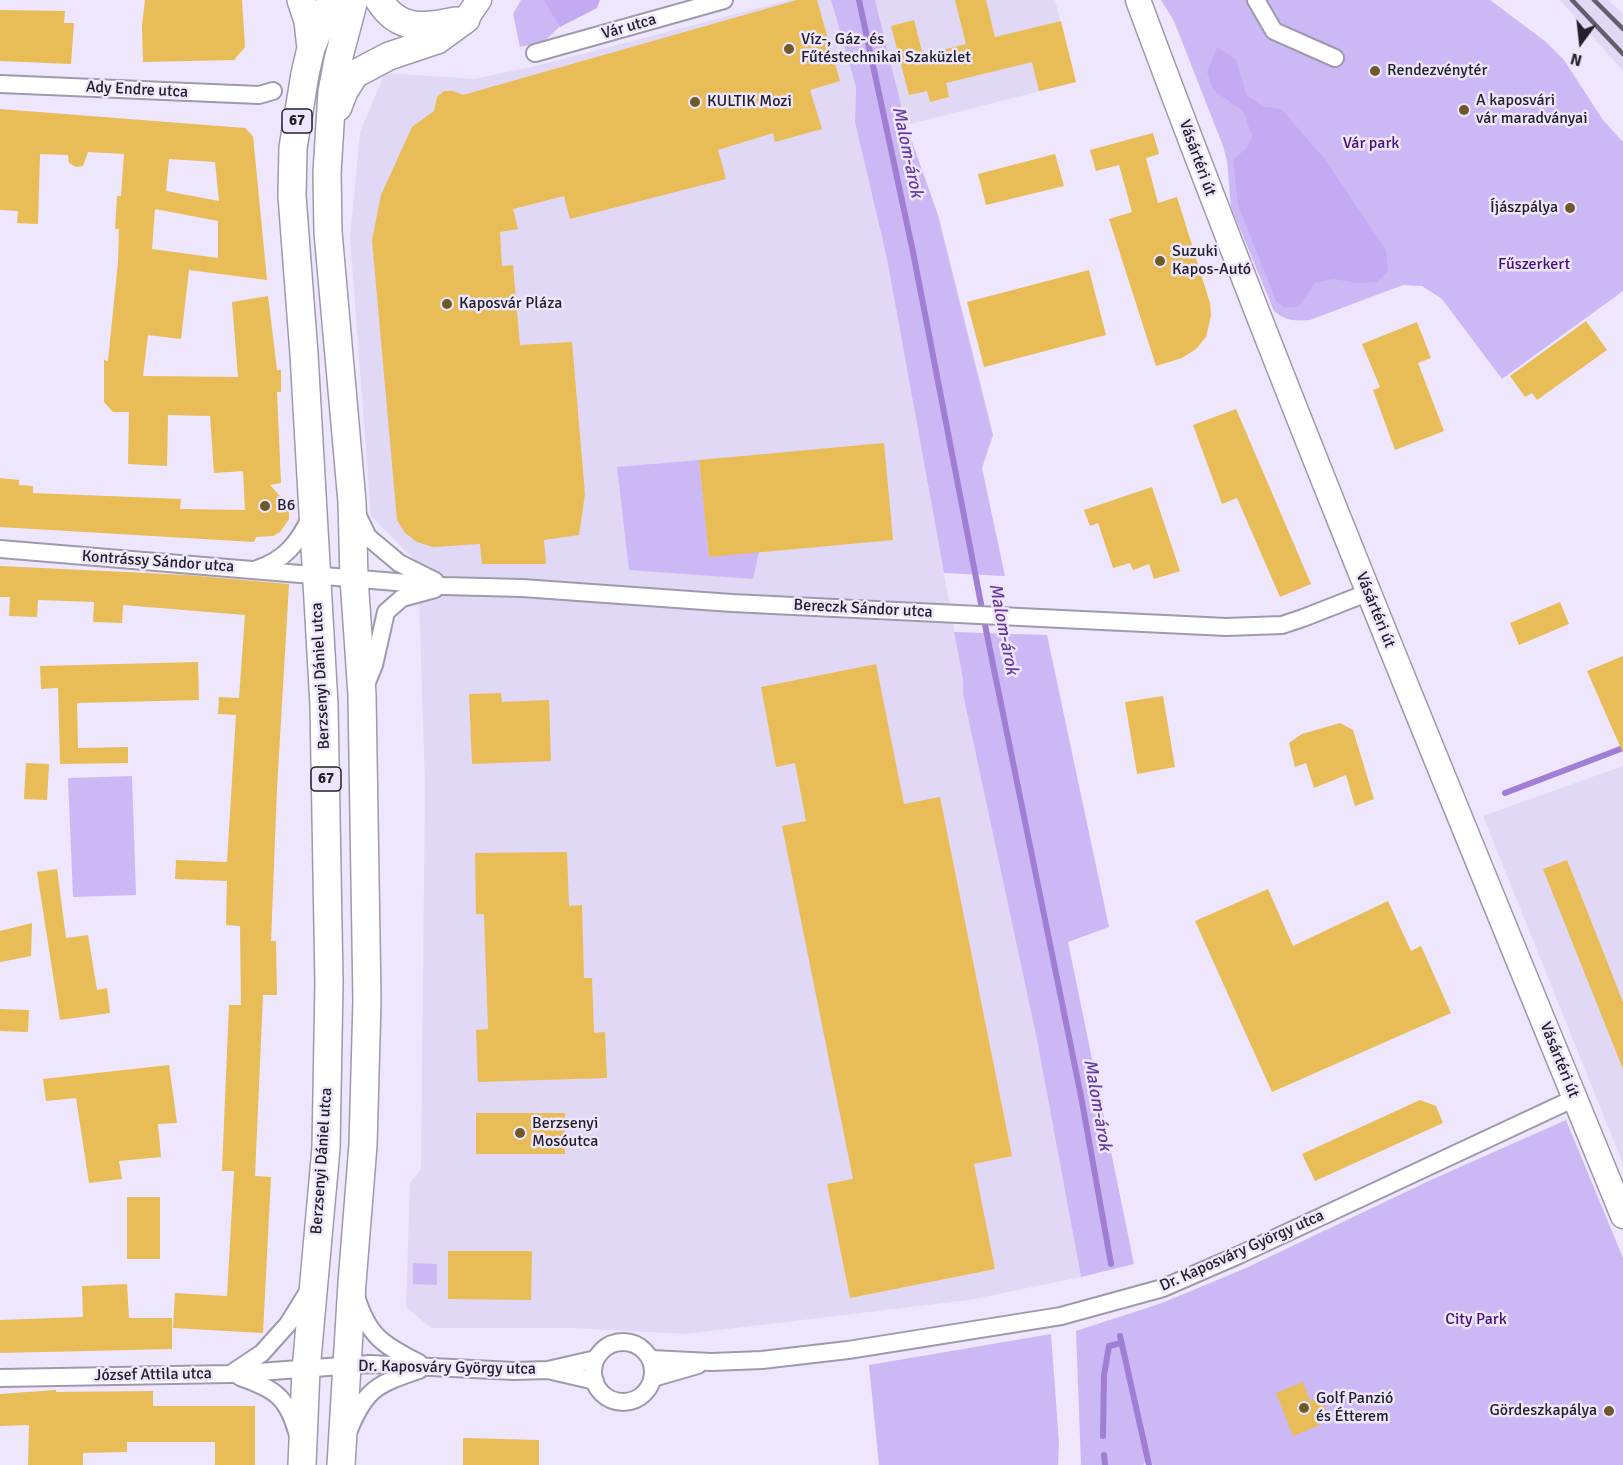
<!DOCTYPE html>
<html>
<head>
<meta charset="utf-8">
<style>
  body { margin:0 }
  #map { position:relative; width:1623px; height:1465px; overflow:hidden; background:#ede6fc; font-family:Signika,sans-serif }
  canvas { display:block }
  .north { position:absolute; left:1551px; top:12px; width:60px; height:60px; -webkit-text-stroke:4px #ede6fc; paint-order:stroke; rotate:195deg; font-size:16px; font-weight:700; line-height:24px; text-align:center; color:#222028 }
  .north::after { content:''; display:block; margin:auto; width:21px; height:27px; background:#222028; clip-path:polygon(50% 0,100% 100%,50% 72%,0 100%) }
</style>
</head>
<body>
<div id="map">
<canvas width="1623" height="1465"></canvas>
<div class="north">N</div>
</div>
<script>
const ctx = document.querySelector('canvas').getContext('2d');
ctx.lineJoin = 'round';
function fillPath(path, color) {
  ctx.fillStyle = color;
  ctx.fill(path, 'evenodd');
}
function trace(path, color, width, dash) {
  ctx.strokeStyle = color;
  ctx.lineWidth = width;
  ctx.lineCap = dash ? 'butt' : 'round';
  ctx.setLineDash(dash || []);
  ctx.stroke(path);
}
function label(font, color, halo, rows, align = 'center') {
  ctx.font = font + ' Signika,sans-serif';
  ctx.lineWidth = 5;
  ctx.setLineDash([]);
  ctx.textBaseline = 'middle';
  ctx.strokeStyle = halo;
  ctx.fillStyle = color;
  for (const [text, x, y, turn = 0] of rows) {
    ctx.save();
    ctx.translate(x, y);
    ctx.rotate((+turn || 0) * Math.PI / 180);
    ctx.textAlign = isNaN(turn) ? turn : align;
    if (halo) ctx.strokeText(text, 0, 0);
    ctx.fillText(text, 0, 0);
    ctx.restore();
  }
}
const built = new Path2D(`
  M 790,0 L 831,0 L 856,87 L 855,122 L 887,259 L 963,679 L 963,694 L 1037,1040 L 1081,1277 L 969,1300 L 685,1334 L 575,1328 L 431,1328 L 406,1307 L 410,1183 L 421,1169 L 425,784 L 418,563 L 371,516 L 350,238 L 360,132 L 385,73 L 474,79 L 540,65 Z
  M 875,0 L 1055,0 L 1076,82 L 906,125 Z
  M 1560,0 L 1608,0 L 1623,14 L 1623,71 Z
  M 1623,766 L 1623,1164 L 1483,816 Z`);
const green = new Path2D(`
  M 521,0 L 543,0 L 560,26 L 544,42 L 520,47 L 513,14 Z
  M 831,0 L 875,0 L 906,125 L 938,215 L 993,435 L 982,468 L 1005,576 L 944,573 L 887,259 L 855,122 L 856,87 Z
  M 1161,0 L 1490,0 L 1546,42 L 1564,60 L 1603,120 L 1623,142 L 1623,291 L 1502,379 L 1442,299 L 1422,286 L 1403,285 L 1310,320 C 1294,321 1286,321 1274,311 L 1231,207 L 1227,161 L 1223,146 L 1174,21 Z
  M 699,460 L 709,556 L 759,552 L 753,579 L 629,570 L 617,467 Z
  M 954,632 L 1047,635 L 1109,927 L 1068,942 L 1134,1264 L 1081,1277 L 1037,1040 L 963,694 L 963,679 Z
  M 132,776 L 136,895 L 73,897 L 68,778 Z
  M 1566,1120 L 1623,1258 L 1623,1465 L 1153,1465 L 1148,1459 L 1143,1465 L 1081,1465 L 1076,1331 L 1162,1303 L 1246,1268 L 1433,1179 Z
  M 413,1263 L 437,1264 L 437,1285 L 413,1284 Z
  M 1051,1334 L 1059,1443 L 1058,1465 L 879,1465 L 869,1365 Z`);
const forest = new Path2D(`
  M 543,0 L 600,0 L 597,8 L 560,27 Z
  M 1217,47 L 1236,60 L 1247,96 L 1264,107 L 1281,109 L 1325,159 L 1386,250 L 1388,271 L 1377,282 L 1358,283 L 1333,279 L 1315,283 L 1298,307 L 1284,307 L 1276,301 L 1238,205 L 1233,159 L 1246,149 L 1252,136 L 1243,111 L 1213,90 L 1207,72 Z`);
const stream = new Path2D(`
  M 859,0 L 913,252 L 988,640 L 1081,1096 L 1111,1264
  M 1505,793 L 1623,748
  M 1120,1336 L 1149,1465
  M 1103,1436 L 1104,1375 L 1109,1346 L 1121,1343
  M 1104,1455 L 1105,1465`);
const building = new Path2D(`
  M 145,0 L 242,0 L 245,47 L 234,60 L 143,62 L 142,26 Z
  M 797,0 L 817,0 L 840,81 L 810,90 L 822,129 L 775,142 L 773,133 L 718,150 L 726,179 L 570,219 L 564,196 L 513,209 L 518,229 L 500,232 L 502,266 L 513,265 L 520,345 L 572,342 L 585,494 L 579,535 L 544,540 L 546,564 L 482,564 L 480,544 L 433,547 L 417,542 L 405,533 L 397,520 L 372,240 L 381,195 L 412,127 L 434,111 L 437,97 L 444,91 L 453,91 L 463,95 Z
  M 955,0 L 986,0 L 995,37 L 1061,21 L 1076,82 L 1039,91 L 1032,62 L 946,83 L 949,97 L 930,102 L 927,91 L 909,95 L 891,26 L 914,20 L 923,55 L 966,44 Z
  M 0,10 L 65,11 L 64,23 L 74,23 L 71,64 L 0,61 Z
  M 0,109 L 245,128 L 253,136 L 267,280 L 189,270 L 181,339 L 148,335 L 143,376 L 238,377 L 232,302 L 268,296 L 277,370 L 281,370 L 281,392 L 277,392 L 281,483 L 270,485 L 287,504 L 289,512 L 289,519 L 280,532 L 273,536 L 256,537 L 254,542 L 0,527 L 0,478 L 19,480 L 19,485 L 33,486 L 33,493 L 181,499 L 180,509 L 245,510 L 243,471 L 214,473 L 210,416 L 168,415 L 167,466 L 128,464 L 129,412 L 113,412 L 104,402 L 104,360 L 108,361 L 118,262 L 119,229 L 115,229 L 117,196 L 121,196 L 124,154 L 88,152 L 83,166 L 76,167 L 69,163 L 68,155 L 40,154 L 38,224 L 17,223 L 18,211 L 0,210 ZM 169,159 L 215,162 L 219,201 L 166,191 ZM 155,209 L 218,221 L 218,258 L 152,249 Z
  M 1153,133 L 1159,154 L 1146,158 L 1158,203 L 1177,197 L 1210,303 L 1211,316 L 1206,337 L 1196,349 L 1182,358 L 1156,366 L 1109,219 L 1132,212 L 1119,165 L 1096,171 L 1090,150 Z
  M 1055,154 L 1064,186 L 986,205 L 978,174 Z
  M 1089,270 L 1106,335 L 984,367 L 967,302 Z
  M 1586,321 L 1607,350 L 1537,400 L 1532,393 L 1525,397 L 1510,376 Z
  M 1417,322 L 1431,358 L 1418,363 L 1444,431 L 1395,450 L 1373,390 L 1380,387 L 1362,344 Z
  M 1236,409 L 1311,584 L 1280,597 L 1237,498 L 1222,504 L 1193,425 Z
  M 884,443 L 893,540 L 709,557 L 699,460 Z
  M 1152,487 L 1180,571 L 1154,579 L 1149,564 L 1133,570 L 1130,563 L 1113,568 L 1098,523 L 1090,526 L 1084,510 Z
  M 0,566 L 187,575 L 289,584 L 277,788 L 271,941 L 276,941 L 277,995 L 263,995 L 255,1176 L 271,1177 L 263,1333 L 173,1328 L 175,1293 L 227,1296 L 234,1171 L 222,1171 L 229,1005 L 241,1005 L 240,926 L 226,925 L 227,881 L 175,879 L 176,860 L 227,862 L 236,715 L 218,714 L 219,697 L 239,698 L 245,615 L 123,605 L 122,623 L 93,622 L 94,602 L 38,600 L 37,617 L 9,616 L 10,597 L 0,597 Z
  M 1560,602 L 1569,624 L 1519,645 L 1510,623 Z
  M 1623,656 L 1623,753 L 1587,671 Z
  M 198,662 L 199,700 L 77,703 L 78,748 L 128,747 L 128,763 L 60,764 L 58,688 L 41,689 L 40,666 Z
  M 876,664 L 904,804 L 940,797 L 1012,1156 L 974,1164 L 995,1269 L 850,1298 L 827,1184 L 853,1179 L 782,826 L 806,821 L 795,763 L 776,767 L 761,687 Z
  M 501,693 L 502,702 L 549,700 L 551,761 L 472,764 L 469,694 Z
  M 1163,696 L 1175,767 L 1137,774 L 1125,702 Z
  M 1340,723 L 1353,730 L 1374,799 L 1355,806 L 1346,775 L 1314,788 L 1306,763 L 1295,767 L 1289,743 L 1302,734 Z
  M 26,763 L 49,764 L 47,800 L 24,799 Z
  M 567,852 L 569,906 L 582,905 L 584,978 L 592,978 L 594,1033 L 605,1032 L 607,1078 L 478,1082 L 476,1030 L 488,1029 L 484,914 L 476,914 L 475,853 Z
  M 1567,860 L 1623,1002 L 1623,1069 L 1543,869 Z
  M 57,869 L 66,938 L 88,935 L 97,990 L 107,988 L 110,1013 L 60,1020 L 37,872 Z
  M 1268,889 L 1293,946 L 1388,901 L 1411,951 L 1421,946 L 1451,1013 L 1272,1092 L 1195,921 Z
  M 32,923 L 31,956 L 0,962 L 0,931 Z
  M 0,1009 L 29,1010 L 28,1032 L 0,1031 Z
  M 169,1065 L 177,1123 L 158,1124 L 161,1157 L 119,1161 L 122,1179 L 89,1183 L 76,1098 L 46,1101 L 43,1079 Z
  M 1420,1100 L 1436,1106 L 1443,1123 L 1315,1181 L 1302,1154 Z
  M 476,1113 L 565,1113 L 565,1154 L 476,1154 Z
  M 127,1197 L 160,1197 L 160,1259 L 127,1259 Z
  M 448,1251 L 532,1251 L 531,1300 L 448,1299 Z
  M 127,1284 L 129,1318 L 172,1318 L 172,1349 L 0,1353 L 0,1320 L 83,1317 L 82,1286 Z
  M 1303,1382 L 1310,1401 L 1321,1396 L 1328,1416 L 1318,1420 L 1320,1425 L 1293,1436 L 1276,1393 Z
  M 56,1390 L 56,1392 L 153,1391 L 153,1406 L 255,1406 L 255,1465 L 215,1465 L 215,1442 L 127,1442 L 127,1452 L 83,1453 L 83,1465 L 28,1465 L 29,1425 L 0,1426 L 0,1394 Z
  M 463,1438 L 539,1440 L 539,1465 L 463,1465 Z`);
const street = new Path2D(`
  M 1256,0 L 1274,31 L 1335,58
  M 535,53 L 724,0
  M 0,84 L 259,95 L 273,91
  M 357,514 L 368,537 L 399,563 L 435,581
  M 0,549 L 444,586 L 522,588 L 732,603 L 1226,627 L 1282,625 L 1303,618 L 1367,593
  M 257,569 C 285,560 299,542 311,516
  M 365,687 L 374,665 L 386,612 L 402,598 L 435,589
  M 356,1296 C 368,1336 383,1345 419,1363
  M593 1372a30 30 0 1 1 60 0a30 30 0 1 1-60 0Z
  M 651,1359 L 711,1362 L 762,1360 L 848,1350 L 1061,1316 L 1163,1288 L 1239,1255 L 1575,1098
  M 552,1371 L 595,1381
  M 232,1373 L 262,1353 L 288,1324 L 309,1290
  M 240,1377 C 274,1389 287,1396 297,1432
  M 0,1378 L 230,1374 L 370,1364 L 514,1371 L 548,1370 L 596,1359
  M 653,1378 L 698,1365
  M 349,1430 C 366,1388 378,1384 419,1370`);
const secondary = new Path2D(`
  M 1138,0 C 1290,409 1458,812 1623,1216
  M 466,19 L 479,0`);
const primary = new Path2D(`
  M 301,0 L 308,21 L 311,48
  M 379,0 C 398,31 424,28 456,21
  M 338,107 L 344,91 L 355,74 L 389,56 L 437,40 L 466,19
  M 302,1465 L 306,1370 L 326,1148 L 329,983 L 324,705 L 304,354 L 292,196 L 293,148 L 305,74 L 311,48 L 331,0
  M 341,1465 L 352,1283 L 363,1145 L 367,1001 L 362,695 L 354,578 L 352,502 L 328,232 L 327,173 L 332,92 L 338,60 L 354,0`);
const rail = new Path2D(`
  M 1572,0 L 1623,54
  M 1594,0 L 1623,29`);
const markers = [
  [789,49,6,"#6f5929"],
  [1375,71,6,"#6f5929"],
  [695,102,6,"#6f5929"],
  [1464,110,6,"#6f5929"],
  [1570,208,6,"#6f5929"],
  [1160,261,6,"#6f5929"],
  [447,304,6,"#6f5929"],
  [265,506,6,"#6f5929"],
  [520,1133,6,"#6f5929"],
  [1304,1408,6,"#6f5929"],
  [1609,1411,6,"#6f5929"]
];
const shields = [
  [297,121,30],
  [326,779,30]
];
const shieldNames = [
  ["67",297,121],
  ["67",326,779]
];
const streetNames = [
  ["Vár utca",629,27,-16],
  ["Ady Endre utca",137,90,3],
  ["Vásártéri út",1197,158,70],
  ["Kontrássy Sándor utca",158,562,4],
  ["Bereczk Sándor utca",863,609,3],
  ["Vásártéri út",1375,610,68],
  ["Berzsenyi Dániel utca",321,676,-93],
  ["Vásártéri út",1559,1060,68],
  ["Berzsenyi Dániel utca",322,1161,-86],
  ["Dr. Kaposváry György utca",1242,1251,-24],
  ["Dr. Kaposváry György utca",447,1368,1],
  ["József Attila utca",153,1375,-1]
];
const poiNames = [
  ["Víz-, Gáz- és",801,40],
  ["Fűtéstechnikai Szaküzlet",801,58],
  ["Rendezvénytér",1387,71],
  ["A kaposvári",1476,101],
  ["vár maradványai",1476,119],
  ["KULTIK Mozi",707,102],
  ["Íjászpálya",1558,208,"right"],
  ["Suzuki",1172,252],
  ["Kapos-Autó",1172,270],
  ["Kaposvár Pláza",459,304],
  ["B6",277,506],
  ["Berzsenyi",532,1124],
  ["Mosóutca",532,1142],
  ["Golf Panzió",1316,1399],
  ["és Étterem",1316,1417],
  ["Gördeszkapálya",1597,1411,"right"]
];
const parkNames = [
  ["Vár park",1371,144],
  ["Fűszerkert",1534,265],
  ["City Park",1476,1320]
];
const waterNames = [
  ["Malom-árok",907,152,78],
  ["Malom-árok",1003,629,79],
  ["Malom-árok",1097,1105,80]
];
fillPath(built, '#e1d8f5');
fillPath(green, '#cdb8f6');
fillPath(forest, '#c4aaf2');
trace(stream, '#9f7ed4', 6);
fillPath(building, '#e8bc57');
trace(street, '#9f99ad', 20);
trace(secondary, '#9f99ad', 27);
trace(primary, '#9f99ad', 30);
trace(street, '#fff', 16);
trace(secondary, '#fff', 24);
trace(primary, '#fff', 27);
trace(rail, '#625f6b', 4.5);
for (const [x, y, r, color] of markers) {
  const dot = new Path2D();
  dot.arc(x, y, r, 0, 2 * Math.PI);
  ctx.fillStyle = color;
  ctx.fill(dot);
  trace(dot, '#ede6fc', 2);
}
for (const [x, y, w] of shields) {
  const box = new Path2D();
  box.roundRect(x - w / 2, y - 12, w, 24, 4.5);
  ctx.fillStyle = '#ede6fc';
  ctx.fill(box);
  trace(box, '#222028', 1.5);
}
label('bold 15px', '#222028', null, shieldNames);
label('16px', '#222028', '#ede6fc', streetNames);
label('16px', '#222028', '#ede6fc', poiNames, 'left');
label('16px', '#440f78', '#ede6fc', parkNames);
label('italic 18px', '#663aa0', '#ede6fc', waterNames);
</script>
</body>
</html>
